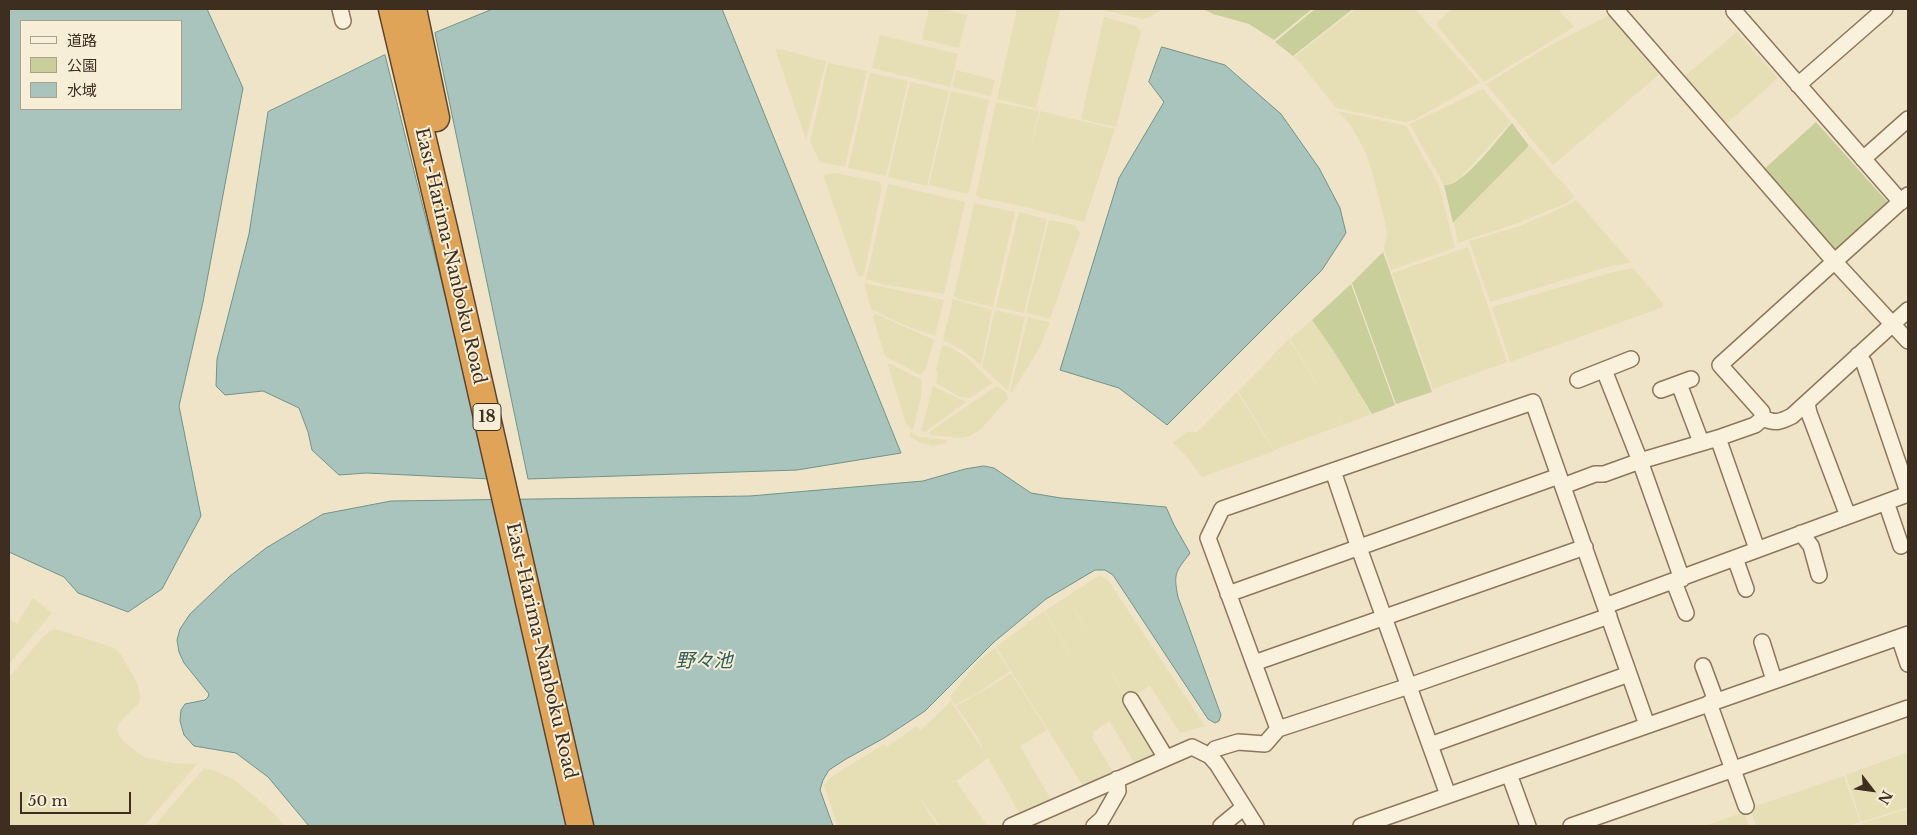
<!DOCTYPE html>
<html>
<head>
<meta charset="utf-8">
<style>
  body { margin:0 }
  #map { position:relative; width:1917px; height:835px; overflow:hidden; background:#f0e4c8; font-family:"Libre Baskerville","Noto Sans JP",serif }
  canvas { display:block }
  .frame { position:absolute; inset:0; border:10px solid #3d2e20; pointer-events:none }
  .legend { position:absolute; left:20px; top:20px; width:162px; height:90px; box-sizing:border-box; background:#f7eed8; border:1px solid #ada18e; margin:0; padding:6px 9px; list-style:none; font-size:15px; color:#3d2e20 }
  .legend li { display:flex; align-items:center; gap:10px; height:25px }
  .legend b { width:25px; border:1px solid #ada18e }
  .north { position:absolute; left:1847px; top:765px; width:50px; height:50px; -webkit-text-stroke:4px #f7eed8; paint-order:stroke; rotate:120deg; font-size:14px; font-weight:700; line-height:20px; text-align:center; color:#3d2e20 }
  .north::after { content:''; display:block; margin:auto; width:18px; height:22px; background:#3d2e20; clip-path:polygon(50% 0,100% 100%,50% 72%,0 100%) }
  .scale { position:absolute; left:20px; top:792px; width:111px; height:22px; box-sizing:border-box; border:2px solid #3d2e20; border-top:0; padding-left:6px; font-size:15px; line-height:18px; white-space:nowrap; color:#3d2e20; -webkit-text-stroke:4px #f7eed8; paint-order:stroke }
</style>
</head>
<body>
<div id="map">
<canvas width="1917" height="835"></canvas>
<div class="frame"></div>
<ul class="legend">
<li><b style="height:6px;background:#faf1dc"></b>道路</li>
<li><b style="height:14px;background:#c9cf9b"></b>公園</li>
<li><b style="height:14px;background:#a9c4bc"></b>水域</li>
</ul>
<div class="north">N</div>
<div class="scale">50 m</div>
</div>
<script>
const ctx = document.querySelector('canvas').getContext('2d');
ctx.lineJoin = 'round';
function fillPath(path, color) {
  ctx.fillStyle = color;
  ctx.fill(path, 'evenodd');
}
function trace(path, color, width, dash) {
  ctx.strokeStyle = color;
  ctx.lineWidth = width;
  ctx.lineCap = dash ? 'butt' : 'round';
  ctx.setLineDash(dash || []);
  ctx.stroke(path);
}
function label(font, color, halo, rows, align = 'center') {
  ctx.font = font + ' "Libre Baskerville","Noto Sans JP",serif';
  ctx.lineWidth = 4;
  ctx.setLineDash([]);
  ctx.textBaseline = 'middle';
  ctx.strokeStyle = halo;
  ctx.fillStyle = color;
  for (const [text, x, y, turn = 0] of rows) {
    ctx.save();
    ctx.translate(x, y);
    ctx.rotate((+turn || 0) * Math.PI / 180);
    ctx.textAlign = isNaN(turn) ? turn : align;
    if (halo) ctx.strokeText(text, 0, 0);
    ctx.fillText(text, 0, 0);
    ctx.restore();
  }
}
const farmland = new Path2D(`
  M 929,9 L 943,9 L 967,15 L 959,48 L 922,39 Z
  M 1017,9 L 1060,10 L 1036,108 L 997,99 Z
  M 1107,9 L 1162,9 L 1150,17 L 1143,19 L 1107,11 Z
  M 1356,9 L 1415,9 L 1480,82 L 1414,120 L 1404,122 L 1336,108 L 1302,65 L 1294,57 Z
  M 1452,9 L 1558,9 L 1574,27 L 1484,82 L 1437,26 L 1437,22 Z
  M 1614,13 L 1664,70 L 1553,165 L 1486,84 L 1549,46 Z
  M 1104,17 L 1136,26 L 1141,32 L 1116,127 L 1081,119 Z
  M 1737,32 L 1778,78 L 1723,127 L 1680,80 Z
  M 880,35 L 958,54 L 950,87 L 872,68 Z
  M 775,48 L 826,61 L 806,140 Z
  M 828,63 L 867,71 L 845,167 L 820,162 L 810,142 Z
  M 956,70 L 995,80 L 991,96 L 952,87 Z
  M 870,73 L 908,81 L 886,176 L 848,168 Z
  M 910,82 L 949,91 L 927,186 L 888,177 Z
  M 1483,89 L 1511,122 L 1461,177 L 1448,185 L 1443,184 L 1410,124 Z
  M 951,91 L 989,100 L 969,193 L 964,193 L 929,185 Z
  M 996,102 L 1039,111 L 1027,163 L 1040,111 L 1115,129 L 1084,222 L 1017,205 L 981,198 L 976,195 Z
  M 1338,111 L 1406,126 L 1439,185 L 1455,248 L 1391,270 L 1384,249 L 1387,234 L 1385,222 L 1372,172 L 1365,151 L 1350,124 Z
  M 1530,146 L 1575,197 L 1567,203 L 1518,223 L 1458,243 L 1454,223 Z
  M 835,173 L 880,182 L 882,187 L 864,275 L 862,276 L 858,276 L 823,175 Z
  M 888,184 L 965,202 L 944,294 L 882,284 L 866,279 Z
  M 1576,200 L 1631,263 L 1611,266 L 1490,302 L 1469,241 L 1520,226 L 1568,205 Z
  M 974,203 L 1015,212 L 993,307 L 959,299 L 954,296 Z
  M 1019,212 L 1047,219 L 1024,313 L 996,307 Z
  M 1049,220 L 1075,225 L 1080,233 L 1050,319 L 1026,313 Z
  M 1468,247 L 1507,362 L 1433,389 L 1392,273 Z
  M 1633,268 L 1663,303 L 1663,307 L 1510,362 L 1492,307 L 1613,272 Z
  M 864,283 L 944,300 L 935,336 L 904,325 L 871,309 Z
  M 953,299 L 992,310 L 981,365 L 962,350 L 943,340 Z
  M 995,310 L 1025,317 L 1008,391 L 982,367 Z
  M 876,314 L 934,340 L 925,371 L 920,375 L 885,356 L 873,317 Z
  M 1028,317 L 1050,322 L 1040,347 L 1012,393 L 1010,392 Z
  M 1312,320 L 1333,350 L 1371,414 L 1343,425 L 1334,412 L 1290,339 Z
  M 1289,339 L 1342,425 L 1274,450 L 1238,391 L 1262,367 L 1263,368 L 1263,366 Z
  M 942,345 L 952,348 L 966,357 L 993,383 L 970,398 L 960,397 L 936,383 L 938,372 L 936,370 Z
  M 890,364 L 922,380 L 921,396 L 913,430 L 910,428 L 905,421 L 888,365 Z
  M 933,386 L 966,402 L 925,432 L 921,431 Z
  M 997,386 L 1006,392 L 1008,399 L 981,429 L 970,436 L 959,438 L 930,435 L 929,432 Z
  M 1237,392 L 1274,451 L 1202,477 L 1186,456 L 1173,443 L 1187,432 L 1197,432 Z
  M 911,432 L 920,437 L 947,440 L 947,443 L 933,446 L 919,442 L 909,436 Z
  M 1100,575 L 1108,580 L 1205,726 L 1180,733 L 1150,686 L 1128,699 L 1066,597 Z
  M 1066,597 L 1077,614 L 1160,755 L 1136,766 L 1045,611 Z
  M 33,598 L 52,613 L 9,664 L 9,619 L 17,624 Z
  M 1044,611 L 1110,721 L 1093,732 L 1094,736 L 1092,737 L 1113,772 L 1113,777 L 1085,789 L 996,647 Z
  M 55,629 L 115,648 L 122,656 L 138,685 L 140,697 L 139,703 L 119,723 L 117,729 L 119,735 L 125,743 L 146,758 L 174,763 L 197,764 L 144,826 L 9,826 L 9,678 L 41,639 L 50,631 Z
  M 995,648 L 1010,671 L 978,693 L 955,705 L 950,697 L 978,661 Z
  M 1011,673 L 1047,730 L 1020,746 L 1053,803 L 1021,816 L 988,758 L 956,781 L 987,826 L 940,826 L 917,794 L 937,826 L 838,826 L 824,786 L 828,779 L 879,747 L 884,744 L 886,747 L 917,726 L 921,730 L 951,701 L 985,753 L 977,736 L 956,706 L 985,690 Z
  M 1908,752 L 1908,807 L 1861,822 L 1846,775 Z
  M 204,768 L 218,772 L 236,781 L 268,808 L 285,826 L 154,826 Z
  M 1844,776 L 1860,822 L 1848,826 L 1756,826 L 1750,808 Z
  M 1908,809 L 1908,826 L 1863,826 L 1862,823 Z
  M 1744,812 L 1749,826 L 1704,826 Z`);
const green = new Path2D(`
  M 1203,9 L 1312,9 L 1274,40 L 1249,24 L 1213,14 Z
  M 1315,9 L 1353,9 L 1293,56 L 1275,42 Z
  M 1816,122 L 1892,207 L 1835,257 L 1761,172 Z
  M 1512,123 L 1529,146 L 1453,223 L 1444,185 C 1462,188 1499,137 1512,123 Z
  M 1383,252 L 1432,392 L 1396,404 L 1352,283 Z
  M 1351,284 L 1395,405 L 1372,414 L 1333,350 L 1312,320 Z`);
const water = new Path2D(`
  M 9,9 L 207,9 L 243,88 L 203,302 L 179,406 L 201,516 L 162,589 L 128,612 L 78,593 L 64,577 L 9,552 ZM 181,21 L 181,109 L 21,109 L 21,21 Z
  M 493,9 L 722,9 L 901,453 L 797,470 L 528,479 L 435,33 Z
  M 1162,47 L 1225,65 L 1281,114 L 1319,168 L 1340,208 L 1346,233 L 1322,270 L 1167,425 L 1119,388 L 1060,370 L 1119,178 L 1164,102 L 1149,82 Z
  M 385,55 L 491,479 L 366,473 L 339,475 L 312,450 L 308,432 L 299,408 L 263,391 L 225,395 L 216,386 L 217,359 L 249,234 L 268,112 Z
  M 984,466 L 994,468 L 1031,493 L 1061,498 L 1166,507 L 1174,525 L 1190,553 C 1176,572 1173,572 1178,597 L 1221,715 L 1219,721 L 1215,723 L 1208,719 L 1113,575 L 1105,570 L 1095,570 L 1046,599 L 994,642 L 925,711 L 884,738 L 846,759 L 829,770 L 823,780 L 820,790 L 833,826 L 309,826 L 268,777 L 236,753 L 194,746 L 184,735 L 180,721 L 181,710 L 185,704 L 205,700 L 208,697 L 209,694 L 184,663 L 179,652 L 177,640 L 180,629 L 190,614 L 230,576 L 266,548 L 323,514 L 391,501 L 750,496 L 923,481 L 965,469 Z`);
const minor = new Path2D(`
  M 340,9 L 343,21
  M 1615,9 L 1834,261 L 1908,341
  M 1736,9 L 1734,11 L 1901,202
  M 1798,85 L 1885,9
  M 1863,159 L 1908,119
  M 1858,355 L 1864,363 L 1908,492
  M 1604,370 L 1640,461 L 1682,579
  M 1578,380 L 1631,359
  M 1679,384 L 1701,442
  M 1661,390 L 1691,379
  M 1807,403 L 1809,413 L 1848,516
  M 1763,418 L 1762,412 L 1720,365 L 1908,195
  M 1718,438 L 1757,549
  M 1333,471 L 1359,548 L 1448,795
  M 1563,486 L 1595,474 L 1604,474 L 1640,461 L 1718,438 L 1755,425 L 1763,418 C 1775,424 1780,422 1792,416 L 1908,310
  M 1886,502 L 1901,546
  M 1801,533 L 1811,546 L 1819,575
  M 1735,558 L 1746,589
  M 1674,582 L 1686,613
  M 1228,594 L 1559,476
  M 1605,606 L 1908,494
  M 1899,637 L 1908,664
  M 1762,642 L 1774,680
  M 1254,663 L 1585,547
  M 1703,666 L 1716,701
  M 1131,700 L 1166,758
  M 1709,703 L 1746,806
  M 1278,729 L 1208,538 L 1222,509 L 1533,402 L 1647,725
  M 1430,745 L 1629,674
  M 1210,756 L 1215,749 L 1238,742 L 1265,744 L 1278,729 L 1409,686 L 1609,616
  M 1509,774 L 1528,826
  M 1011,826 L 1192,747 L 1210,756 L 1217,764 L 1256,826
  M 1094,826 L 1102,819 L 1118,791 L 1117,779
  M 1221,826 L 1244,807
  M 1361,826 L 1908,634
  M 1571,826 L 1908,708`);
const motorway = new Path2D(`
  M 392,9 L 446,237 L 580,826
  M 413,9 L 436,118`);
const shields = [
  [487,417,28]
];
const shieldNames = [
  ["18",487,417]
];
const streetNames = [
  ["East-Harima-Nanboku Road",450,256,77],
  ["East-Harima-Nanboku Road",541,651,77]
];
const waterNames = [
  ["野々池",704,662]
];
fillPath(farmland, '#e6deb5');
fillPath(green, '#c9cf9b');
fillPath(water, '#a9c4bc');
trace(water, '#6f938a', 1);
trace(minor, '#8d765c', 18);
trace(motorway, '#5b4430', 29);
trace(minor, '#faf1dc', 15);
trace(motorway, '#e0a458', 26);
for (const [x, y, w] of shields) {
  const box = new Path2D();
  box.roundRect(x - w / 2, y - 13.5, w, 27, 4);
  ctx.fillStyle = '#f7eed8';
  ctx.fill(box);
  trace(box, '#3d2e20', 1);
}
label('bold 16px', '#3d2e20', null, shieldNames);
label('18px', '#3d2e20', '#f7eed8', streetNames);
label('italic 19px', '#2f5d5a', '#f7eed8', waterNames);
</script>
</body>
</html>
